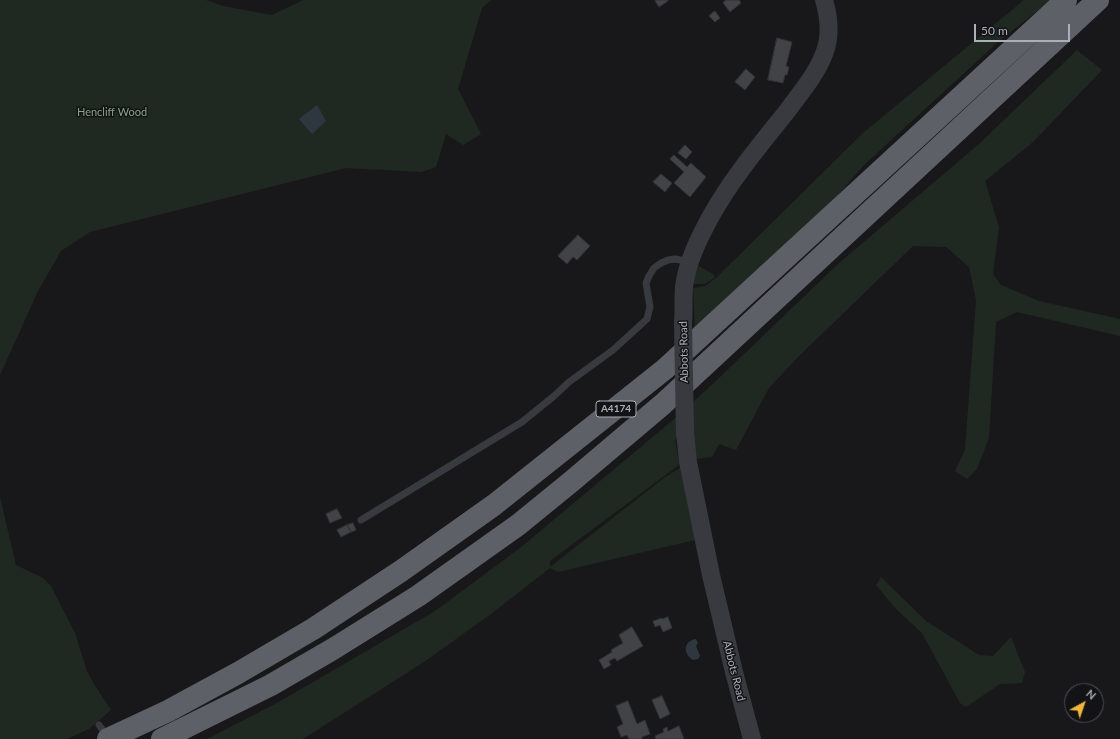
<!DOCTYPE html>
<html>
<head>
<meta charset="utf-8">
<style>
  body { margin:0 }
  #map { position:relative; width:1120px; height:739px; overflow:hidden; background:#18181a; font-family:Lato,sans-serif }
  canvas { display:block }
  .north { position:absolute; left:1064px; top:683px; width:40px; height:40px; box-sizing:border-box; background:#131315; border:1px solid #505157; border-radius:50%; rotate:40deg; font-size:11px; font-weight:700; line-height:16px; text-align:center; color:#abafba }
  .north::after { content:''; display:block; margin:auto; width:14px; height:18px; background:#f0b63a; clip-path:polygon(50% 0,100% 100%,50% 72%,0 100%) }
  .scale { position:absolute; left:974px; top:24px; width:96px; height:18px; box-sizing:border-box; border:2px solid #abafba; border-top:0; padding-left:5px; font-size:12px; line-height:14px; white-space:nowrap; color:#abafba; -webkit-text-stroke:3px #131315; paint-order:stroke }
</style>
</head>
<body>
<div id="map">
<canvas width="1120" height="739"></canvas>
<div class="north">N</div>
<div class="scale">50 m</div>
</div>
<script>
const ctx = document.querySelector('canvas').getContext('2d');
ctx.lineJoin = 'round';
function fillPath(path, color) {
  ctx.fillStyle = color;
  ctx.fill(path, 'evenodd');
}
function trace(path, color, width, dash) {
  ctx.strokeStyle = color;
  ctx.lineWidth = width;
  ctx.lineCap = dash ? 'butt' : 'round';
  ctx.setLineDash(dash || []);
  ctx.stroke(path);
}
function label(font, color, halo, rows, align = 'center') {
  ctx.font = font + ' Lato,sans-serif';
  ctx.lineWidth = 3;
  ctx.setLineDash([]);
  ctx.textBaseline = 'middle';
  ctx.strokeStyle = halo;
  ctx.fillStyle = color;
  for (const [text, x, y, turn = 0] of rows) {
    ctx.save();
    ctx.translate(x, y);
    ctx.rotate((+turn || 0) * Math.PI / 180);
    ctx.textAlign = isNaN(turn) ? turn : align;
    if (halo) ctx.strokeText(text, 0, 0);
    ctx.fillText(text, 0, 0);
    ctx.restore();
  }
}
const green = new Path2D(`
  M 0,0 L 206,0 L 223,6 L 272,15 L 303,0 L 491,0 L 482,8 L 458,89 L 481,134 L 463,145 L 446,134 L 436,167 L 421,172 L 346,168 L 90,232 L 61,251 L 38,291 L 0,375 Z
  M 1024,0 L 1051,0 L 998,42 L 864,165 L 804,234 L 695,332 L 693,288 L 705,286 L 716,278 L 863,133 Z
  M 1077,50 L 1102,70 L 1033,142 L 985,181 L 999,227 L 993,274 L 1001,285 L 1039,301 L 1120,319 L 1120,336 L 1017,312 L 996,322 L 989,438 L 977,469 L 967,479 L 955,471 L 965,450 L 976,300 L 969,267 L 946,247 L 913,246 L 799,356 L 769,388 L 736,450 L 719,444 L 712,457 L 695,459 L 691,428 L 675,440 L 679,465 L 550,561 L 550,567 L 664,478 L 680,468 L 695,540 L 558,572 L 550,568 L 491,614 L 424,662 L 303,739 L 207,739 L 277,703 L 435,611 L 520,548 L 673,420 L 717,380 L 838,264 L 980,143 Z
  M 697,265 L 713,274 L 715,277 L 705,284 L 693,284 Z
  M 0,497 L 16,565 L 43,578 L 51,586 L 75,633 L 87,671 L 94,684 L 111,710 L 89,729 L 67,739 L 0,739 Z
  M 881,577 L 926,621 L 979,655 L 993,656 L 1011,637 L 1025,672 L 1022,683 L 1000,684 L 966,707 L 960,703 L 922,633 L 897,610 L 876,585 Z`);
const water = new Path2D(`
  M 317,105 L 326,121 L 312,134 L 299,119 Z
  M 696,639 L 698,643 L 696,646 L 700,656 L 698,659 L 693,660 C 683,654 683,641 696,639 Z`);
const building = new Path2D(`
  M 656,0 L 668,0 L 668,1 L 659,7 L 655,1 Z
  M 726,0 L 739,0 L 741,3 L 730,12 L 723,3 Z
  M 715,11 L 720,18 L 715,22 L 709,16 Z
  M 777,38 L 792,42 L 786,66 L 789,67 L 787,75 L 785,75 L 783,83 L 768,80 Z
  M 746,69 L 755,77 L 745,90 L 735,82 Z
  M 685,145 L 692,152 L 686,159 L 678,153 Z
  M 674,155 L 687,167 L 691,163 L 706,177 L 690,197 L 674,183 L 684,172 L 670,159 Z
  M 661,174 L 672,183 L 665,192 L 653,182 Z
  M 578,235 L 590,246 L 577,260 L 573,257 L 567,264 L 558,256 Z
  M 337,509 L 342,518 L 330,523 L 326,514 Z
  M 353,523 L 356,530 L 351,532 L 347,525 Z
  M 347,525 L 351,532 L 341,537 L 337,530 Z
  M 668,617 L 672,628 L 663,632 L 660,625 L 655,627 L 653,621 L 662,618 L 662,619 Z
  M 632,627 L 643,646 L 617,661 L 615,658 L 609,661 L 611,665 L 604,669 L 599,660 L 612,652 L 611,650 L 623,643 L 619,635 Z
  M 662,696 L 670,714 L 660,719 L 652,700 Z
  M 628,701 L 637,724 L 645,720 L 650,734 L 642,737 L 642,739 L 629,739 L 627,735 L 621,737 L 617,727 L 623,724 L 616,706 Z
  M 679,726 L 684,739 L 656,739 L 655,736 L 664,732 L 663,729 L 667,727 L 668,731 Z`);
const service = new Path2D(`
  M 361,520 L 522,422 L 554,396 L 569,382 L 613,350 L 647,319 L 650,307 L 646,283 L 649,276 L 654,268 L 661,263 L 668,260 L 675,259 L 690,262
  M 99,725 L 108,737`);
const tertiary = new Path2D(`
  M 683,323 C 684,311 683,299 684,287 C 687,262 699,238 711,216 C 732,178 761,144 788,110 C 801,92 816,75 824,54 C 831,37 829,17 824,0
  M 685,432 L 688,462 L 711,575 L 734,672 L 752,739`);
const trunk = new Path2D(`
  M 108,739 L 168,711 L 238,673 L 313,629 L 401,571 L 494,505 L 665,369 L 1066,0
  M 162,739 L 271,685 L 333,649 L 418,596 L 518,525 L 572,481 L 663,404 L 1098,0`);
const tertiaryBridge = new Path2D(`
  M 683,323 L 685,432`);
const shields = [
  [616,409,40]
];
const shieldNames = [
  ["A4174",616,409]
];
const parkNames = [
  ["Hencliff Wood",112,112]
];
const streetNames = [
  ["Abbots Road",684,352,-91],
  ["Abbots Road",734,671,76]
];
fillPath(green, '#202921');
fillPath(water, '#2e373f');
fillPath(building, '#424347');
trace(building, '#323236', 1);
trace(service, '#393a3f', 7);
trace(tertiary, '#393a3f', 18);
trace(trunk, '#5d6067', 22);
trace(tertiaryBridge, '#393a3f', 18);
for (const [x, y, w] of shields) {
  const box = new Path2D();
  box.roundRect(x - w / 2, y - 8, w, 16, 3);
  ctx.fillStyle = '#131315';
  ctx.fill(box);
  trace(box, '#abafba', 1);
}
label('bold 10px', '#abafba', null, shieldNames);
label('11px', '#82a585', '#131315', parkNames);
label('11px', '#abafba', '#131315', streetNames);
</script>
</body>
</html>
